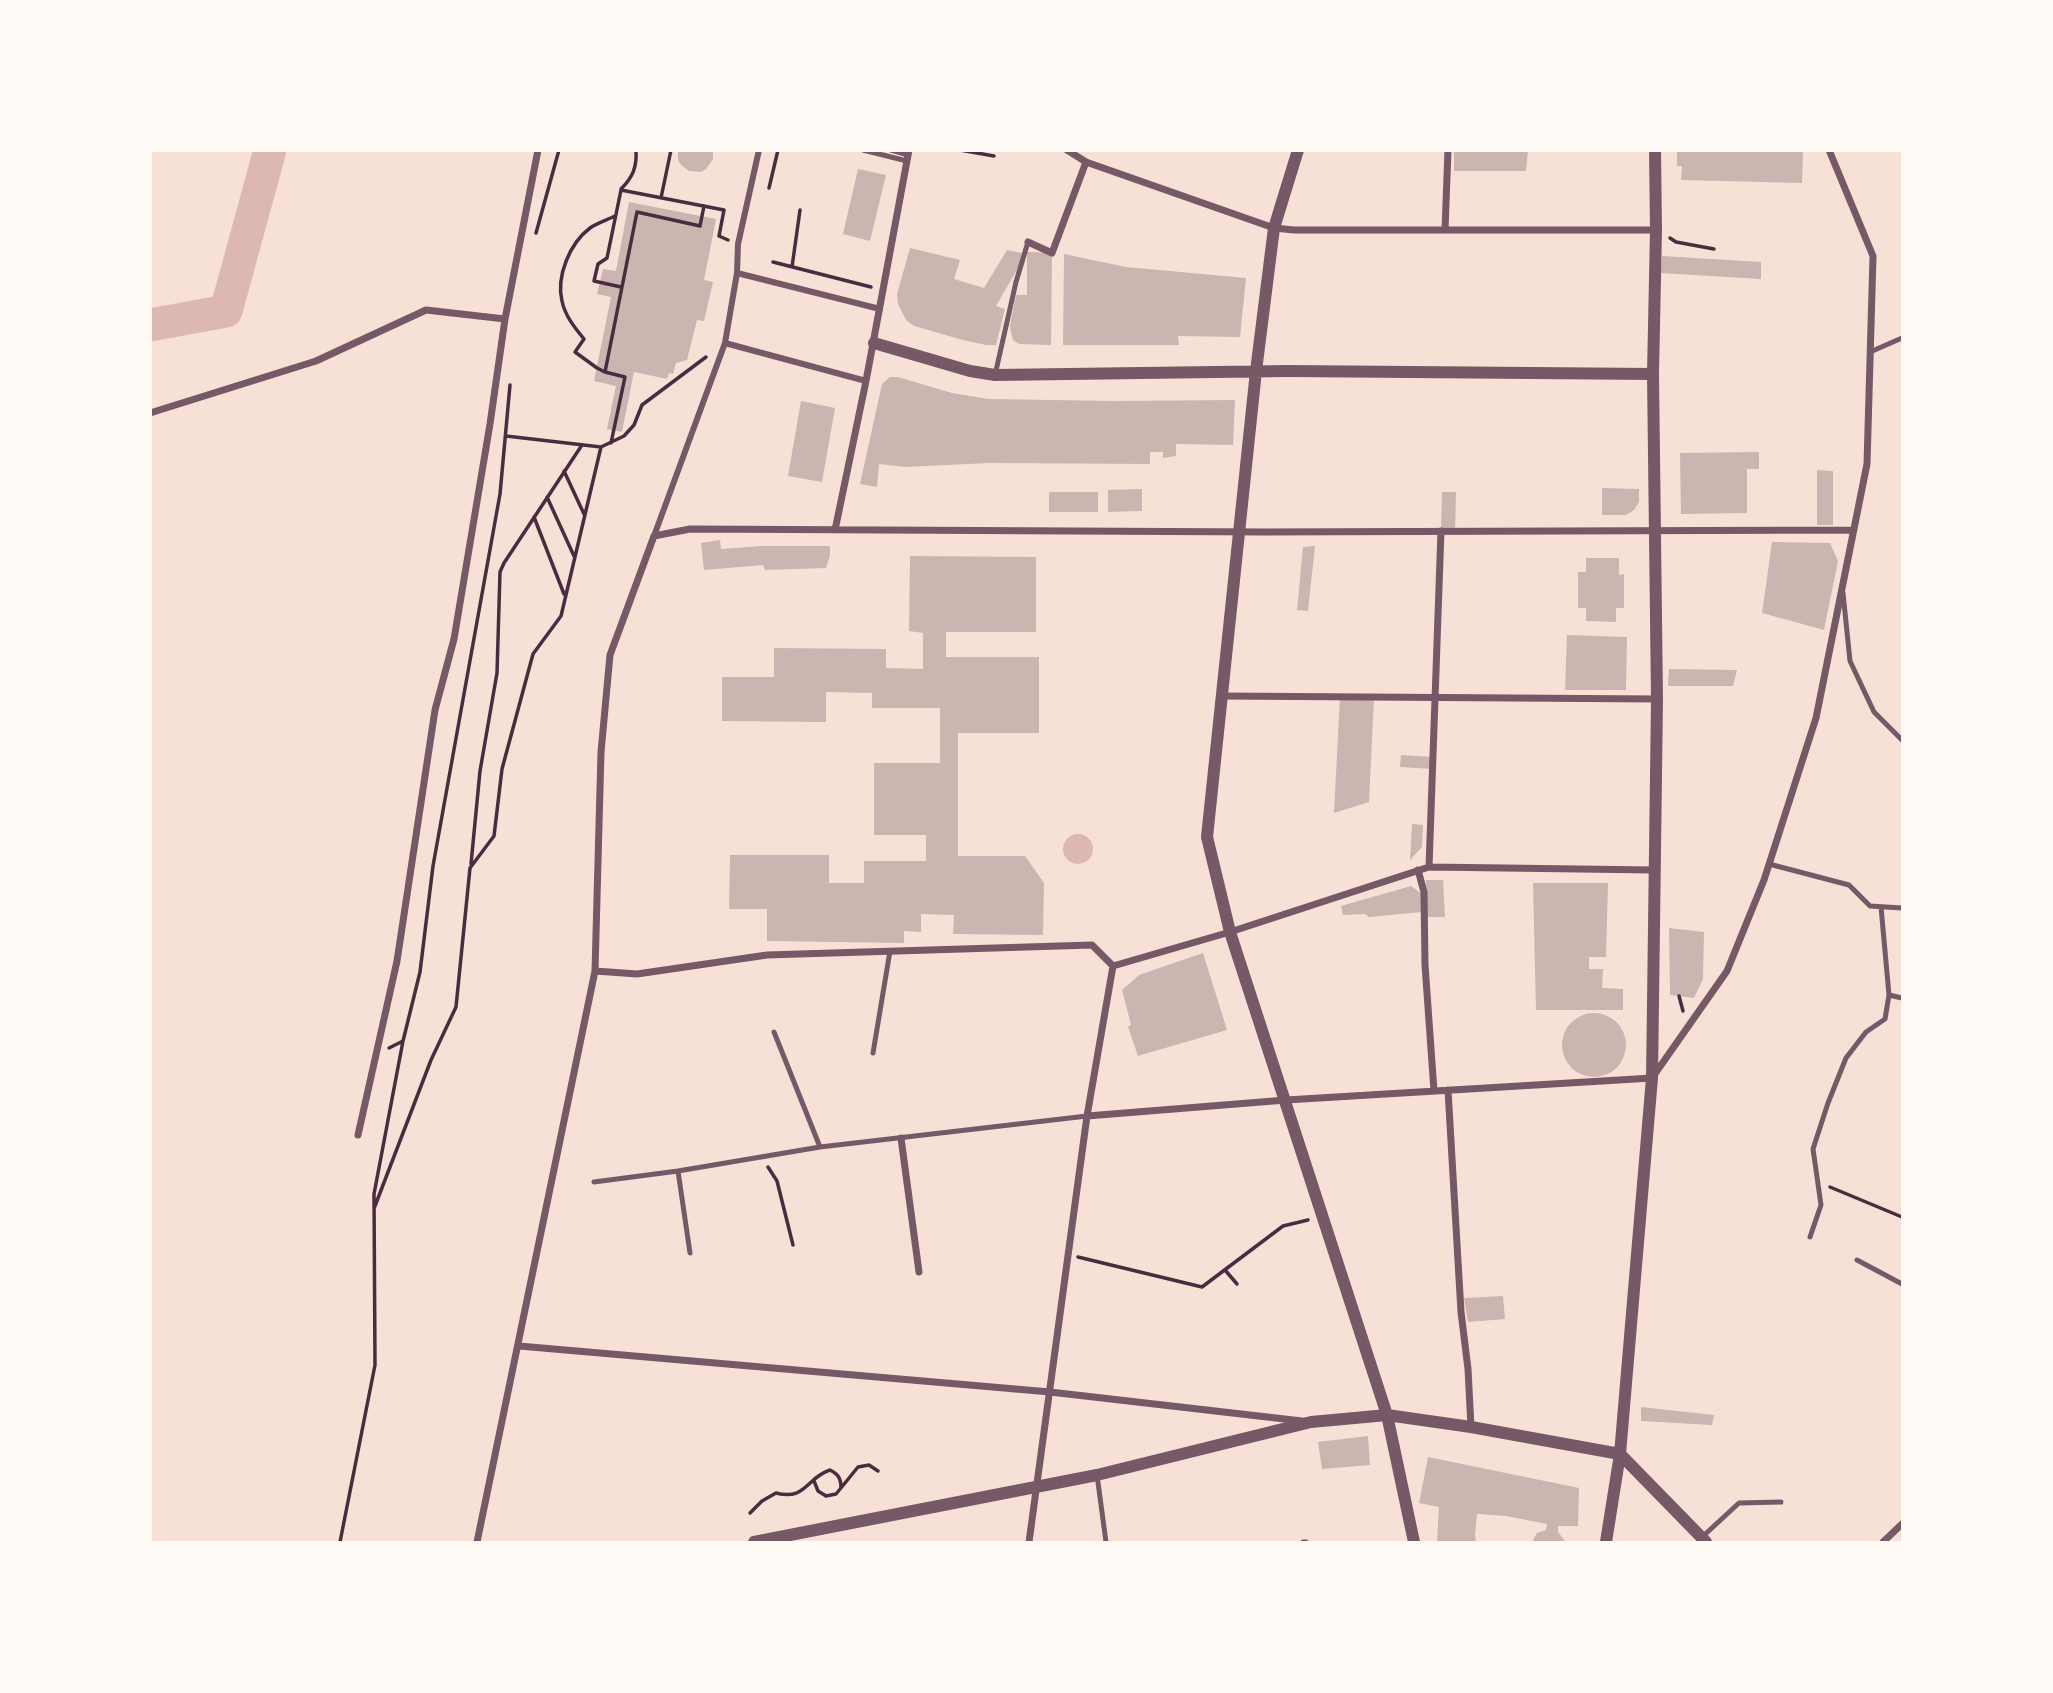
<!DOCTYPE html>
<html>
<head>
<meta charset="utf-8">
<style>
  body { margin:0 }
  #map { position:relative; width:2053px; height:1693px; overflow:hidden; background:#f7e1d7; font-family:"Exo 2",sans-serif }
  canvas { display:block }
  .frame { position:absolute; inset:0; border:152px solid #fffaf5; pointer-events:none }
</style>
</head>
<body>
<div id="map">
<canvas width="2053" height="1693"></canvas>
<div class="frame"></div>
</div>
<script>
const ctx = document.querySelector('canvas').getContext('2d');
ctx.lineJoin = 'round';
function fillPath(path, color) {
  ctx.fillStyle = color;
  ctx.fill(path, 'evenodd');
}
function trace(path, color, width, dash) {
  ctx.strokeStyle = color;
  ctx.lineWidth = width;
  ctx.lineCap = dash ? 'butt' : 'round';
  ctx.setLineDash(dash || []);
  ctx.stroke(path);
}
const water = new Path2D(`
  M1063 849a15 15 0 1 1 30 0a15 15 0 1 1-30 0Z`);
const river = new Path2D(`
  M 150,325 L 226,311 L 270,150`);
const building = new Path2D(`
  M 678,150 L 713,150 L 713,159 L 706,169 L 701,172 L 689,171 L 680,164 L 678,159 Z
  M 1454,150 L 1528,150 L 1526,171 L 1454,171 Z
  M 1677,150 L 1803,150 L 1802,183 L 1681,180 L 1682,166 L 1677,166 Z
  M 858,169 L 886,175 L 870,241 L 843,234 Z
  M 629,202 L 716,219 L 704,280 L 713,282 L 704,321 L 697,320 L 687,360 L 676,363 L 673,374 L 669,373 L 667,379 L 634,372 L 622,432 L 607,429 L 616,386 L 594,381 L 611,297 L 597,294 L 603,269 L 616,271 Z
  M 910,248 L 960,260 L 954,279 L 984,288 L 1007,250 L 1022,253 L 1019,266 L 996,306 L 1005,309 L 996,345 L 986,345 L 963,340 L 914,326 L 906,320 L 898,304 L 897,294 Z
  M 1027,252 L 1052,253 L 1051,345 L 1019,344 L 1013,340 L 1011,333 L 1010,325 L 1016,295 L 1027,295 Z
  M 1064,254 L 1126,267 L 1246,278 L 1240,337 L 1178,336 L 1179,345 L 1063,345 Z
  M 1662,256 L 1761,262 L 1761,279 L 1661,273 Z
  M 890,377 L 898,377 L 952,393 L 989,399 L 1114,401 L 1235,400 L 1233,445 L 1176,444 L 1176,456 L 1163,458 L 1163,452 L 1150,452 L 1150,464 L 988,463 L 906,467 L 879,464 L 877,487 L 860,484 L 882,384 Z
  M 801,401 L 835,408 L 822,482 L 788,476 Z
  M 1759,452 L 1759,469 L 1747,469 L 1747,513 L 1681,514 L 1680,453 Z
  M 1817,470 L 1833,471 L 1833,525 L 1817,525 Z
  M 1602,488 L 1639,489 L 1639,502 L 1634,510 L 1626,515 L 1602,515 Z
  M 1142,489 L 1142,511 L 1108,512 L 1108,490 Z
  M 1049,492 L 1098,492 L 1098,512 L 1049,512 Z
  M 1442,492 L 1456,492 L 1455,531 L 1441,531 Z
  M 720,540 L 721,549 L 762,546 L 830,546 L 830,556 L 826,568 L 765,570 L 763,565 L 704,570 L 701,543 Z
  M 1772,542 L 1830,543 L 1838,561 L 1824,630 L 1762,613 Z
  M 1315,546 L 1308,611 L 1297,610 L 1303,547 Z
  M 910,556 L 1036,557 L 1036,632 L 946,632 L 946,657 L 1039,657 L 1039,733 L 958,733 L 958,856 L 1025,856 L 1044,883 L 1043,935 L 953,934 L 954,915 L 921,914 L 921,932 L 904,931 L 904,943 L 767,941 L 767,909 L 729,909 L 730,855 L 829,855 L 829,883 L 864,883 L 864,861 L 926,861 L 926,835 L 874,835 L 874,763 L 940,763 L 940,708 L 872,708 L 872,693 L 826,692 L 826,722 L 722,721 L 722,677 L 774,677 L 774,648 L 886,649 L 886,668 L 923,669 L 923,633 L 909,631 Z
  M 1586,558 L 1619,558 L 1619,575 L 1624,574 L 1624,608 L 1616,608 L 1616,622 L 1586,621 L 1586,608 L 1578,608 L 1578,572 L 1586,572 Z
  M 1567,635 L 1627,637 L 1626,690 L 1565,690 Z
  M 1669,669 L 1737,670 L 1733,686 L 1668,686 Z
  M 1340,697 L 1374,698 L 1369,802 L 1334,813 Z
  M 1401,755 L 1434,757 L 1433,769 L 1400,767 Z
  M 1412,824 L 1423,825 L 1422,847 L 1410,860 Z
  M 1426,880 L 1443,880 L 1445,917 L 1427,917 Z
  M 1533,883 L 1608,883 L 1606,957 L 1589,957 L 1589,969 L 1603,969 L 1602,988 L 1623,989 L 1623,1010 L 1536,1010 Z
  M 1411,886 L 1422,894 L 1422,912 L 1369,917 L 1365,914 L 1343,915 L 1341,906 Z
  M 1669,928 L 1704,932 L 1703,979 L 1694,998 L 1670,995 Z
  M 1203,953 L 1227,1030 L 1138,1056 L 1128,1027 L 1131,1025 L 1122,990 L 1139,975 Z
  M1562 1045a32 32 0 1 1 64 0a32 32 0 1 1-64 0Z
  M 1503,1296 L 1505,1319 L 1468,1322 L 1464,1298 Z
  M 1641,1407 L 1714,1415 L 1712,1425 L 1641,1421 Z
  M 1368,1436 L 1370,1465 L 1322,1469 L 1318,1442 Z
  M 1428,1457 L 1579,1488 L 1578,1526 L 1558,1526 L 1558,1532 L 1566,1542 L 1532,1542 L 1537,1533 L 1546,1530 L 1547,1524 L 1506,1516 L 1477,1514 L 1475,1534 L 1476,1542 L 1437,1542 L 1439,1507 L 1419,1503 Z`);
const path = new Path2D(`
  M 960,150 L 994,156
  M 769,188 L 778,150
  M 621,189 C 633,177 637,167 636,150
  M 661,198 L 671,150
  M 536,233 L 559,150
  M 1670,238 L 1676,242 L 1714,249
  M 773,262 L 871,287
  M 792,267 L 800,210
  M 621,287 L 594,281 L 598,264 L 607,258 L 621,190 L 724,210 L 719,236 L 728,240
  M 605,372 L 597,368 L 575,352 L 584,339 C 575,328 565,316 562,301 C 556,276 570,243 590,228 C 597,223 607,220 615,216
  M 506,436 L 601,447
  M 611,443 L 625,377 L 605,372 L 637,212 L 700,226 L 704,206
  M 564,471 L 584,514
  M 547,497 L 574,556
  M 534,517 L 564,594
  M 471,864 L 480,771 L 497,673 L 500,572 L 504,563 L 582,445
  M 1679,996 L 1683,1011
  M 389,1048 L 403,1041
  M 768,1167 L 777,1181 L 793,1245
  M 1830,1187 L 1902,1217
  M 375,1206 L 431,1060 L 456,1007 L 470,868 L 494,836 L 502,769 L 533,654 L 561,616 L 601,447 L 624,436 L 634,425 L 642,405 L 706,357
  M 1078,1257 L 1202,1287 L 1283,1226 L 1308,1220
  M 1225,1270 L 1237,1284
  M 814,1481 L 818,1491 L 826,1496 L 836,1494 L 858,1467 L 869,1465 L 878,1471
  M 750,1513 L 762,1501 L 776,1493 C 806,1501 807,1477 830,1470 C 838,1474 841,1478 841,1488
  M 340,1542 L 375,1365 L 374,1194 L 403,1041 L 420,972 L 433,866 L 500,494 L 510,385`);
const service = new Path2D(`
  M 863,150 L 907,161
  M 891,150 L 908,155
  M 1870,352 L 1902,338
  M 995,375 L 1016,282 L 1028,242
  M 1843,593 L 1850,661 L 1874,712 L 1902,740
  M 1769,864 L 1849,885 L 1870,906 L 1902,908
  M 1889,995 L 1902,998
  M 774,1032 L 820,1147
  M 873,1053 L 890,951
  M 678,1171 L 690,1253
  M 594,1182 L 678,1171 L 820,1147 L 1087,1116
  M 1810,1237 L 1821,1205 L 1813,1149 L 1828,1103 L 1846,1058 L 1866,1032 L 1885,1019 L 1889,995 L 1881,907
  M 1857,1260 L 1902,1284
  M 1097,1475 L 1106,1542
  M 1701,1538 L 1739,1503 L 1781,1502
  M 1303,1542 L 1306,1542`);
const pedestrian = new Path2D(`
  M 737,273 L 880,309
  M 725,343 L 866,381
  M 654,536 L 725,343 L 737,273 L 738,244 L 759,150`);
const minor = new Path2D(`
  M 1067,150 L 1086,162 L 1274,228 L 1294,230 L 1656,230
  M 1445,230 L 1448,150
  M 1028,242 L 1052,253 L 1086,162
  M 150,413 L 316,361 L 426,310 L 505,319
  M 835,530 L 866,381 L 909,150
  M 1221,696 L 1657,699
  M 1429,867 L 1441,531
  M 1418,870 L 1424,892 L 1425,965 L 1434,1091
  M 595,971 L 637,974 L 767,955 L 1092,945 L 1113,966 L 1230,932 L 1429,867 L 1654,870
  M 1448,1090 L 1461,1312 L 1468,1369 L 1471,1427
  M 1087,1116 L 1286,1100 L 1652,1078 L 1727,971 L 1764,880 L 1816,718 L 1867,464 L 1873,256 L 1829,150
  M 358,1135 L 397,961 L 435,710 L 454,639 L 490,424 L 505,319 L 538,150
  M 901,1138 L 919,1272
  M 519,1346 L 1050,1392 L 1302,1421
  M 477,1542 L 595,971 L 601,752 L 610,655 L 654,536 L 690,529 L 1264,532 L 1853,530
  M 1029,1542 L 1087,1116 L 1113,966
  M 1883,1542 L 1902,1524`);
const tertiary = new Path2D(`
  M 1298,150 L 1274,228 L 1256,371 L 1207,837 L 1230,932 L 1387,1415 L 1414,1542
  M 874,343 L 970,371 L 995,375 L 1288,371 L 1653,374
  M 1620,1454 L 1706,1542
  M 754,1542 L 1097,1475 L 1311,1422 L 1387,1415 L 1471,1427 L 1620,1454
  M 1606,1542 L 1620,1454 L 1652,1078 L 1657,699 L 1653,374 L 1656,230 L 1655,150`);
fillPath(water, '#dcb8b0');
trace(river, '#dcb8b0', 33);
fillPath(building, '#ccb4b1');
trace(path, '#4a2c40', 3.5);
trace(service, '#755966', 5);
trace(pedestrian, '#755966', 6);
trace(minor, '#755966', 7);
trace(tertiary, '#755966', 12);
</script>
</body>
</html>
